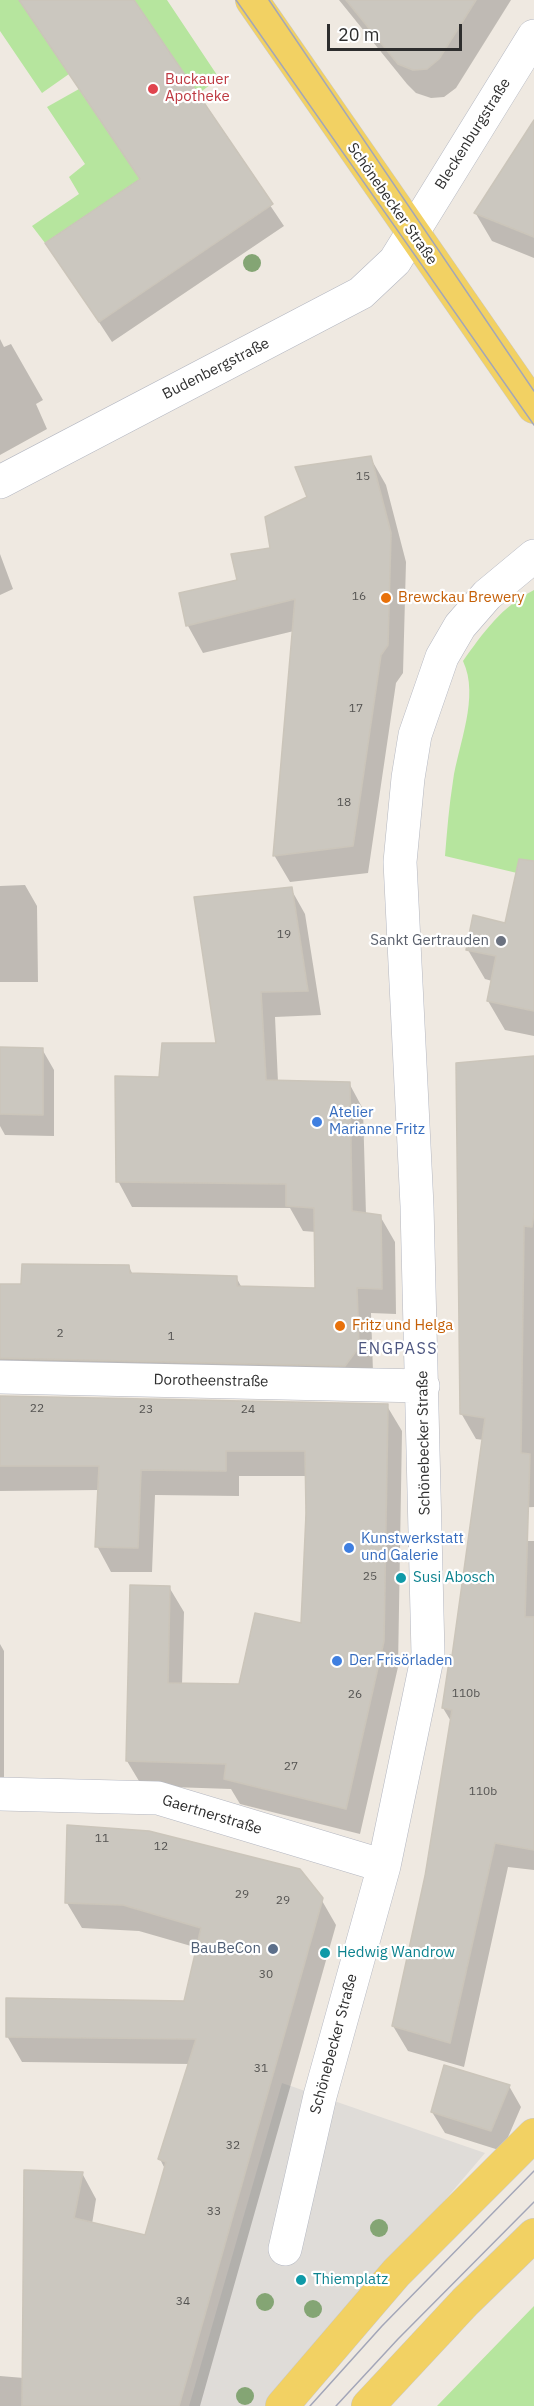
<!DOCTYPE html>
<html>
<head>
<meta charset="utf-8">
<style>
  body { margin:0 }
  #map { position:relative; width:534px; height:2406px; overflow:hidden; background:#efe9e1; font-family:"IBM Plex Sans",sans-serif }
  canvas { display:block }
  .scale { position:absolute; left:327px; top:24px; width:135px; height:27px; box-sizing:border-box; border:3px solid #2e2e2e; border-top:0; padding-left:8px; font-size:18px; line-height:21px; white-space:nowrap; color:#2e2e2e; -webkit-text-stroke:4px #fff; paint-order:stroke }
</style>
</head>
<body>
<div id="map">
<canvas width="534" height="2406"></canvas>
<div class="scale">20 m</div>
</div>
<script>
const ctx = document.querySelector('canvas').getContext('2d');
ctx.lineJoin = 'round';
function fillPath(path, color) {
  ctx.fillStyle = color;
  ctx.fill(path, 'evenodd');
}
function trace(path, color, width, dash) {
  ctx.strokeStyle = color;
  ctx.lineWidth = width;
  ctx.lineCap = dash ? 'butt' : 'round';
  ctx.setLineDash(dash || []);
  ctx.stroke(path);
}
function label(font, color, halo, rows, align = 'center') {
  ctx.font = font + ' "IBM Plex Sans",sans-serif';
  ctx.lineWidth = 4.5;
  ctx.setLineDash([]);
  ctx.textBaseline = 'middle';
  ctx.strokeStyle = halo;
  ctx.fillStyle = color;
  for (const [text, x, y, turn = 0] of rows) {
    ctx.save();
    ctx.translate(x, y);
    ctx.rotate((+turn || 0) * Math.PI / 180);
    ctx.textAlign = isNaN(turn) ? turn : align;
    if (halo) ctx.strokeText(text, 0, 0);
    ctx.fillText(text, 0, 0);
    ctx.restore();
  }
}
const green = new Path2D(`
  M 0,0 L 19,0 L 69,74 L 42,93 L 0,31 Z
  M 134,0 L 167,0 L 219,78 L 198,94 Z
  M 79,89 L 140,179 L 45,243 L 32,226 L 79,194 L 69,177 L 85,164 L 47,107 Z
  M 534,590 L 534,877 L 445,856 C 447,831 449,806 453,781 C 458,745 480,697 463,661 C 483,633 502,606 534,590 Z
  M 534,2306 L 534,2406 L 437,2406 Z`);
const plaza = new Path2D(`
  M 282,2083 L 485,2153 L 270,2406 L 189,2406 Z`);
const shadow = new Path2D(`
  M 19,0 L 132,0 L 284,226 L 112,342 L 47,243 L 141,180 Z
  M 339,0 L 511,0 L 456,88 L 444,97 L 431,98 L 416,93 L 407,84 Z
  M 534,122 L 534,258 L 492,241 L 476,214 Z
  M 0,339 L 4,347 L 11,344 L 43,400 L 36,404 L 47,429 L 0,455 Z
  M 370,457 L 386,485 L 406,562 L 403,673 L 396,683 L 368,873 L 290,882 L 274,855 L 294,631 L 203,653 L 188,626 L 181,594 L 239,581 L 272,549 L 309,497 Z
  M 0,554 L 13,589 L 0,595 Z
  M 534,880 L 534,1036 L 505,1030 L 488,1001 L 492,981 L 485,979 L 468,950 L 506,925 Z
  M 25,885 L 37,906 L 38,982 L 0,982 L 0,886 Z
  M 291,889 L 305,914 L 321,1015 L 275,1017 L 278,1082 L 349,1083 L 363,1109 L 366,1215 L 380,1216 L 395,1242 L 396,1314 L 371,1313 L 373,1372 L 0,1391 L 0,1285 L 23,1286 L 129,1267 L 133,1275 L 236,1277 L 242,1288 L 316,1289 L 316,1232 L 303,1231 L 290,1208 L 132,1207 L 118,1181 L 161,1079 L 218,1045 Z
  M 0,1049 L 42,1049 L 54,1070 L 54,1136 L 5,1135 L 0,1126 Z
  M 534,1057 L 534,1507 L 492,1509 L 484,1440 L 476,1439 L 461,1413 Z
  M 0,1397 L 387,1406 L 402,1431 L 398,1667 L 360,1834 L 240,1804 L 231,1789 L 142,1786 L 127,1761 L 169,1587 L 184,1612 L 182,1685 L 240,1685 L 302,1625 L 307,1476 L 239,1476 L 239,1496 L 155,1495 L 152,1572 L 111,1572 L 97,1546 L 100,1490 L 0,1491 Z
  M 468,1541 L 534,1541 L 534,1870 L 508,1867 L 464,2067 L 408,2051 L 393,2026 L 427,1877 L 452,1723 L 443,1708 L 453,1657 Z
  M 0,1644 L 4,1651 L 4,1781 L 0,1781 Z
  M 321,1899 L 336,1925 L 200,2406 L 0,2406 L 0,2376 L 24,2378 L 82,2173 L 96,2199 L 92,2224 L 146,2237 L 165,2169 L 160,2159 L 190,2064 L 22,2062 L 7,2036 L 186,2003 L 198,1948 L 139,1931 L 82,1928 L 67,1903 Z
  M 509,2086 L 521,2107 L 502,2151 L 445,2133 L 432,2112 Z`);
const building = new Path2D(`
  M 19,0 L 134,0 L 273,204 L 99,322 L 45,243 L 140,179 Z
  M 346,0 L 476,0 L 439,59 L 427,69 L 413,70 L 398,64 Z
  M 534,120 L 534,237 L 474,213 Z
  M 371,456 L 391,533 L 388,645 L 381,655 L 353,846 L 273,856 L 295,599 L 186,626 L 179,593 L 237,580 L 231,554 L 270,548 L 265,517 L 307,497 L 295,467 Z
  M 519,859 L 534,861 L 534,1011 L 487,1001 L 496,956 L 466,950 L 473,915 L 505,923 Z
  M 292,887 L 308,991 L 261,992 L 266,1080 L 350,1082 L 352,1211 L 381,1215 L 382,1289 L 357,1288 L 359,1347 L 345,1366 L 0,1358 L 0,1284 L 21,1284 L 22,1264 L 129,1265 L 130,1273 L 237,1276 L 237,1286 L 315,1288 L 314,1208 L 286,1206 L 286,1184 L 116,1182 L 115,1076 L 159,1077 L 162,1043 L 216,1043 L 194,897 Z
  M 0,1047 L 43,1048 L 43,1115 L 0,1114 Z
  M 534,1056 L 534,1213 L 532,1227 L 524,1226 L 521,1453 L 530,1454 L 525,1617 L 534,1617 L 534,1850 L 495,1843 L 450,2043 L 392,2026 L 425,1876 L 452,1710 L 442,1708 L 450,1655 L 452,1656 L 485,1418 L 460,1414 L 456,1063 Z
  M 0,1396 L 388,1404 L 384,1641 L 346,1809 L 224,1779 L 226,1764 L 126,1761 L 130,1585 L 170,1586 L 168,1683 L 239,1684 L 255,1613 L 301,1623 L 306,1514 L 305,1451 L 226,1451 L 226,1471 L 141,1470 L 138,1548 L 95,1547 L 99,1466 L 0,1466 Z
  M 67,1825 L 149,1831 L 300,1869 L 323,1898 L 179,2406 L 22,2406 L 24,2170 L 83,2172 L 74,2218 L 145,2235 L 166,2162 L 158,2159 L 196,2039 L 6,2037 L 6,1998 L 184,2001 L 201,1928 L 123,1905 L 65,1903 Z
  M 444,2065 L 510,2085 L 491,2131 L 431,2112 Z`);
const minor = new Path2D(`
  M 0,482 L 361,293 L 395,261 L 534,36
  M 0,1377 L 423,1386
  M 0,1794 L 158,1798 L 384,1866
  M 285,2249 L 320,2096 L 384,1866 L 428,1654 L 417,1206 L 400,862 L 408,778 L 415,735 L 442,657 L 460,626 L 487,595 L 534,556`);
const major = new Path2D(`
  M 252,0 L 534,407
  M 282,2406 L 396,2273 L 534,2135
  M 368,2406 L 465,2302 L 534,2235`);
const tram = new Path2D(`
  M 236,0 L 534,425
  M 269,0 L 534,391
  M 310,2406 L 382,2326 L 534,2171
  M 336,2406 L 398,2339 L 534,2202`);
const trees = [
  [252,263],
  [379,2228],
  [265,2302],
  [313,2309],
  [245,2396]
];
const markers = [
  [153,89,6,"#e0444e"],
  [386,598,6,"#e8710a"],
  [501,941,6,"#6b7280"],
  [317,1122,6,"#3f7fe0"],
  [340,1326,6,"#e8710a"],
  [349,1548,6,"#3f7fe0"],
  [401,1578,6,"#0f9aa8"],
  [337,1661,6,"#3f7fe0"],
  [273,1949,6,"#5c6f8a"],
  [325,1953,6,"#0f9aa8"],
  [301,2280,6,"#0f9aa8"]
];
const numberNames = [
  ["15",363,477],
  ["16",359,597],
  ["17",356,709],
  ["18",344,803],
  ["19",284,935],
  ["2",60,1334],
  ["1",171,1337],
  ["22",37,1409],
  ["23",146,1410],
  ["24",248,1410],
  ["25",370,1577],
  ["110b",466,1694],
  ["26",355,1695],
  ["27",291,1767],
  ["110b",483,1792],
  ["11",102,1839],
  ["12",161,1847],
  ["29",242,1895],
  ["29",283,1901],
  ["30",266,1975],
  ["31",261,2069],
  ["32",233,2146],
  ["33",214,2212],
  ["34",183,2302]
];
const healthNames = [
  ["Buckauer",165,80],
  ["Apotheke",165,97]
];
const streetNames = [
  ["Bleckenburgstraße",473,134,-58],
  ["Schönebecker Straße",392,204,55],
  ["Budenbergstraße",216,369,-27],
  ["Dorotheenstraße",211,1381,1],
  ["Schönebecker Straße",424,1443,-91],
  ["Gaertnerstraße",212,1815,17],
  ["Schönebecker Straße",334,2044,-75]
];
const foodNames = [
  ["Brewckau Brewery",398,598],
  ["Fritz und Helga",352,1326]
];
const worshipNames = [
  ["Sankt Gertrauden",489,941]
];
const shopNames = [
  ["Atelier",329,1113],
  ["Marianne Fritz",329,1130],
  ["Kunstwerkstatt",361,1539],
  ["und Galerie",361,1556],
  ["Der Frisörladen",349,1661]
];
const cultureNames = [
  ["Susi Abosch",413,1578],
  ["Hedwig Wandrow",337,1953],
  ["Thiemplatz",313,2280]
];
const serviceNames = [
  ["BauBeCon",261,1949]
];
const neighbourhoodNames = [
  ["ENGPASS",398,1349]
];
fillPath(green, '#b6e59e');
fillPath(plaza, '#dfdcd8');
fillPath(shadow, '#0003');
fillPath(building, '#cbc7bf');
trace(building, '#cbc5ba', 1.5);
trace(minor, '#b4b7c1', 34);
trace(major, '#c9c9c9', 34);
trace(minor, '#fff', 33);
trace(major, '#f2d163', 33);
trace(tram, '#a3a6b8', 1.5);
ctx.fillStyle = '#84a574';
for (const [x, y] of trees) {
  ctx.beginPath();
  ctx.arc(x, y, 9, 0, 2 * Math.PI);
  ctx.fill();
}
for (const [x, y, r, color] of markers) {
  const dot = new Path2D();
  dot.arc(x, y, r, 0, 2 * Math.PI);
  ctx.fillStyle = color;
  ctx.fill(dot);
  trace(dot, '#fff', 2);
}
label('12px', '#555452', null, numberNames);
label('15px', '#be3a42', '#fff', healthNames, 'left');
label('15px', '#2e2e2e', '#fff', streetNames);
label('15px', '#c56008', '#fff', foodNames, 'left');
label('15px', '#5b616d', '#fff', worshipNames, 'right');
label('15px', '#366cbe', '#fff', shopNames, 'left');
label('15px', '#0d838f', '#fff', cultureNames, 'left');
label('15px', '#4e5e75', '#fff', serviceNames, 'right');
ctx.letterSpacing = '1.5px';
label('16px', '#4d5680', '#fff', neighbourhoodNames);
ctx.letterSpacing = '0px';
</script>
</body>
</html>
